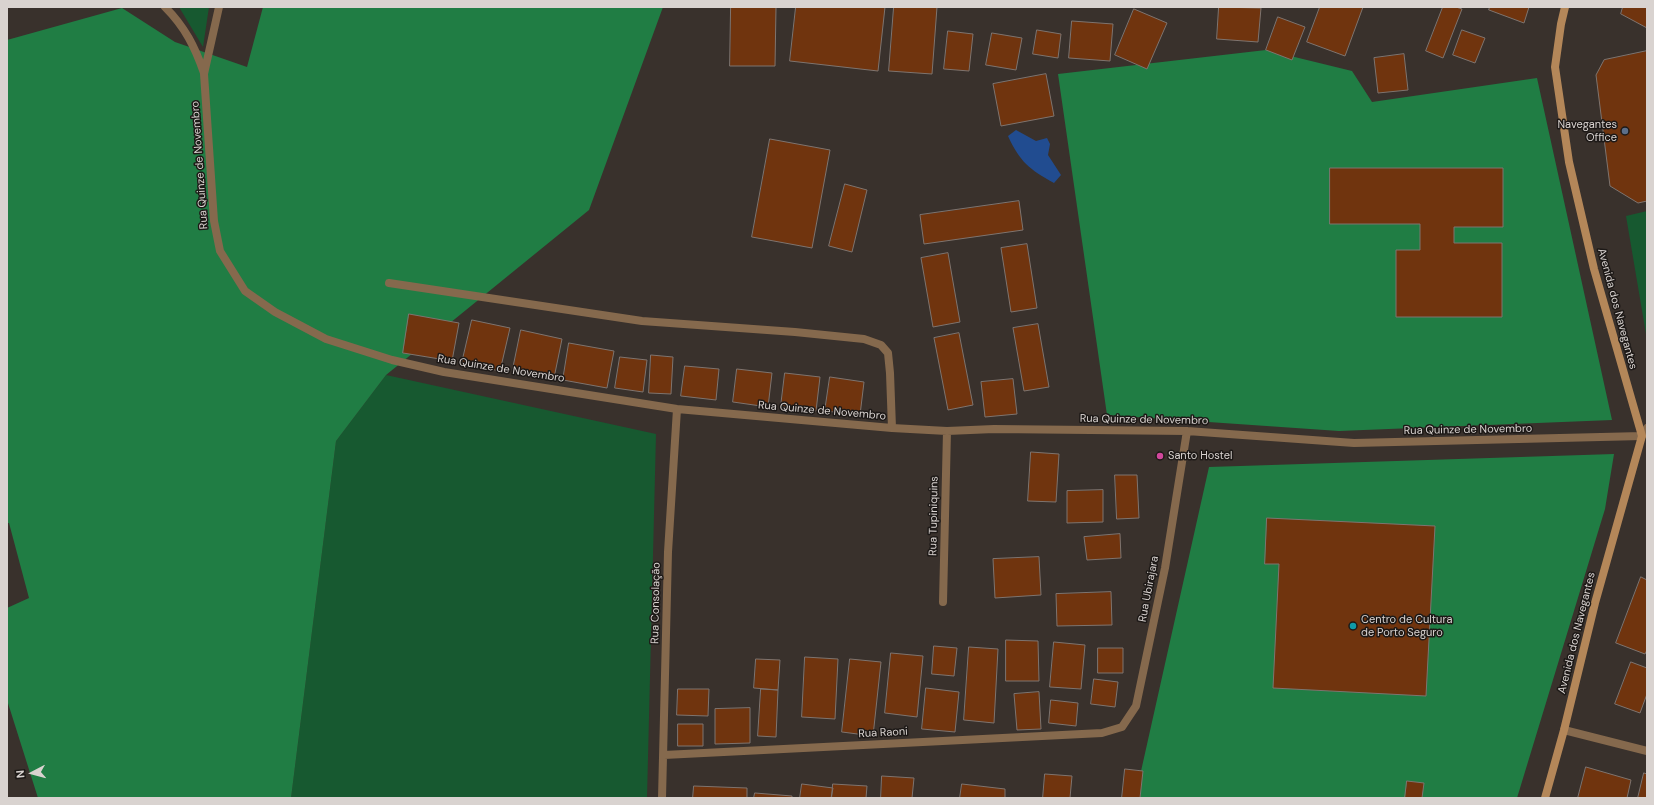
<!DOCTYPE html>
<html>
<head>
<meta charset="utf-8">
<style>
  body { margin:0 }
  #map { position:relative; width:1654px; height:805px; overflow:hidden; background:#39312c; font-family:"DM Sans",sans-serif }
  canvas { display:block }
  .frame { position:absolute; inset:0; border:8px solid #d9d3d0; pointer-events:none }
  .north { position:absolute; left:12px; top:753px; width:40px; height:40px; -webkit-text-stroke:3px #1d1917; paint-order:stroke; rotate:264deg; font-size:11px; font-weight:700; line-height:16px; text-align:center; color:#d9d3d0 }
  .north::after { content:''; display:block; margin:auto; width:14px; height:18px; background:#d9d3d0; clip-path:polygon(50% 0,100% 100%,50% 72%,0 100%) }
</style>
</head>
<body>
<div id="map">
<canvas width="1654" height="805"></canvas>
<div class="frame"></div>
<div class="north">N</div>
</div>
<script>
const ctx = document.querySelector('canvas').getContext('2d');
ctx.lineJoin = 'round';
function fillPath(path, color) {
  ctx.fillStyle = color;
  ctx.fill(path, 'evenodd');
}
function trace(path, color, width, dash) {
  ctx.strokeStyle = color;
  ctx.lineWidth = width;
  ctx.lineCap = dash ? 'butt' : 'round';
  ctx.setLineDash(dash || []);
  ctx.stroke(path);
}
function label(font, color, halo, rows, align = 'center') {
  ctx.font = font + ' "DM Sans",sans-serif';
  ctx.lineWidth = 3;
  ctx.setLineDash([]);
  ctx.textBaseline = 'middle';
  ctx.strokeStyle = halo;
  ctx.fillStyle = color;
  for (const [text, x, y, turn = 0] of rows) {
    ctx.save();
    ctx.translate(x, y);
    ctx.rotate((+turn || 0) * Math.PI / 180);
    ctx.textAlign = isNaN(turn) ? turn : align;
    if (halo) ctx.strokeText(text, 0, 0);
    ctx.fillText(text, 0, 0);
    ctx.restore();
  }
}
const green = new Path2D(`
  M 179,7 L 209,7 L 203,47 Z
  M 1647,211 L 1647,340 L 1626,216 Z
  M 386,375 L 656,434 L 647,798 L 291,798 L 336,441 Z`);
const forest = new Path2D(`
  M 263,7 L 663,7 L 589,210 L 386,375 L 336,441 L 291,798 L 38,798 L 7,700 L 7,608 L 29,598 L 9,523 L 7,523 L 7,40 L 122,8 L 175,42 L 247,67 Z
  M 1266,50 L 1352,71 L 1372,102 L 1537,78 L 1612,420 L 1339,431 L 1107,415 L 1058,74 Z
  M 1614,454 L 1605,509 L 1517,798 L 1135,798 L 1209,467 Z`);
const water = new Path2D(`
  M 1016,130 L 1036,141 L 1047,138 L 1050,144 L 1048,155 L 1061,175 L 1054,183 C 1029,169 1020,162 1008,136 Z`);
const building = new Path2D(`
  M 731,7 L 776,7 L 775,66 L 730,66 Z
  M 796,7 L 885,7 L 878,71 L 790,61 Z
  M 894,7 L 937,7 L 932,74 L 889,71 Z
  M 1219,7 L 1261,8 L 1258,42 L 1217,39 Z
  M 1320,7 L 1363,7 L 1345,56 L 1307,42 Z
  M 1443,7 L 1456,7 L 1462,9 L 1443,58 L 1426,51 Z
  M 1490,7 L 1529,7 L 1524,23 L 1489,10 Z
  M 1623,7 L 1647,7 L 1647,28 L 1621,14 Z
  M 1134,9 L 1167,23 L 1147,69 L 1115,55 Z
  M 1278,17 L 1305,27 L 1292,60 L 1266,50 Z
  M 1072,21 L 1113,24 L 1110,61 L 1069,58 Z
  M 1037,30 L 1061,34 L 1058,58 L 1033,54 Z
  M 1462,30 L 1485,38 L 1475,63 L 1453,55 Z
  M 948,31 L 973,34 L 969,71 L 944,69 Z
  M 992,33 L 1022,38 L 1016,70 L 986,65 Z
  M 1647,51 L 1647,201 L 1638,203 L 1610,186 L 1596,75 L 1604,60 Z
  M 1404,54 L 1408,90 L 1378,93 L 1374,58 Z
  M 1046,74 L 1054,116 L 1001,126 L 993,84 Z
  M 770,139 L 830,150 L 812,248 L 752,237 Z
  M 1330,168 L 1503,168 L 1503,227 L 1454,227 L 1454,243 L 1502,243 L 1502,317 L 1396,317 L 1396,250 L 1420,250 L 1420,224 L 1330,224 Z
  M 845,184 L 867,190 L 852,252 L 829,246 Z
  M 1019,201 L 1023,230 L 924,244 L 920,215 Z
  M 1027,244 L 1037,308 L 1011,312 L 1001,248 Z
  M 948,253 L 960,322 L 933,327 L 921,258 Z
  M 409,314 L 459,323 L 452,361 L 403,353 Z
  M 472,320 L 510,328 L 500,371 L 462,363 Z
  M 1038,324 L 1049,387 L 1024,391 L 1013,328 Z
  M 521,330 L 562,339 L 554,378 L 513,369 Z
  M 959,333 L 973,405 L 948,410 L 934,338 Z
  M 569,343 L 614,351 L 607,388 L 563,380 Z
  M 651,355 L 673,357 L 671,394 L 649,393 Z
  M 620,357 L 647,360 L 643,392 L 615,388 Z
  M 685,366 L 719,369 L 716,400 L 681,396 Z
  M 737,369 L 772,373 L 768,407 L 733,402 Z
  M 785,373 L 820,377 L 816,411 L 781,406 Z
  M 830,377 L 864,382 L 860,415 L 825,411 Z
  M 1013,379 L 1017,414 L 985,417 L 981,382 Z
  M 1031,452 L 1059,454 L 1056,502 L 1028,501 Z
  M 1115,475 L 1137,475 L 1139,518 L 1117,519 Z
  M 1103,490 L 1103,522 L 1067,523 L 1067,491 Z
  M 1267,518 L 1435,526 L 1426,696 L 1273,688 L 1279,564 L 1265,564 Z
  M 1120,534 L 1121,558 L 1087,560 L 1084,537 Z
  M 1039,557 L 1041,595 L 995,598 L 993,559 Z
  M 1641,577 L 1647,580 L 1647,650 L 1645,654 L 1616,643 Z
  M 1111,592 L 1112,625 L 1057,626 L 1056,594 Z
  M 1006,640 L 1038,641 L 1039,681 L 1006,681 Z
  M 1054,642 L 1085,645 L 1081,689 L 1050,687 Z
  M 934,646 L 957,648 L 954,676 L 932,674 Z
  M 969,647 L 998,649 L 994,723 L 964,720 Z
  M 1098,648 L 1123,648 L 1123,673 L 1098,673 Z
  M 891,653 L 923,656 L 917,717 L 885,713 Z
  M 805,657 L 838,659 L 835,719 L 802,717 Z
  M 756,659 L 780,660 L 778,690 L 754,688 Z
  M 850,659 L 881,662 L 873,736 L 842,732 Z
  M 1631,662 L 1647,668 L 1647,694 L 1640,713 L 1615,704 Z
  M 1094,679 L 1118,682 L 1115,707 L 1091,704 Z
  M 926,688 L 959,692 L 955,732 L 922,729 Z
  M 678,689 L 709,689 L 708,716 L 677,715 Z
  M 761,689 L 778,690 L 776,737 L 758,736 Z
  M 1039,692 L 1041,729 L 1017,730 L 1014,694 Z
  M 1051,700 L 1078,703 L 1076,726 L 1049,723 Z
  M 750,708 L 750,743 L 715,744 L 715,709 Z
  M 678,724 L 703,724 L 703,746 L 678,746 Z
  M 1586,767 L 1631,780 L 1627,798 L 1578,798 Z
  M 1125,769 L 1143,771 L 1140,798 L 1122,798 Z
  M 1644,773 L 1647,774 L 1647,798 L 1638,798 Z
  M 1045,774 L 1072,776 L 1070,798 L 1043,798 Z
  M 882,776 L 914,778 L 912,798 L 881,798 Z
  M 1407,781 L 1424,783 L 1422,798 L 1405,798 Z
  M 802,784 L 833,788 L 831,798 L 800,798 Z
  M 833,784 L 867,786 L 866,798 L 832,798 Z
  M 962,784 L 1005,789 L 1005,798 L 960,798 Z
  M 694,786 L 747,788 L 747,798 L 693,798 Z
  M 755,793 L 792,796 L 792,798 L 754,798 Z`);
const minor = new Path2D(`
  M 165,7 C 185,27 195,47 204,73
  M 219,7 L 204,74 L 214,221 L 220,251 L 245,291 L 275,312 L 326,339 L 392,360 L 444,372 L 677,409 L 892,428 L 947,431 L 994,429 L 1187,431 L 1354,443 L 1642,436 L 1647,428
  M 389,283 L 642,321 L 795,332 L 864,339 L 881,345 L 888,353 L 890,373 L 892,428
  M 943,602 L 947,431
  M 1564,730 L 1647,751
  M 664,755 L 1102,733 L 1122,727 L 1136,706 L 1165,568 L 1187,431
  M 662,798 L 668,552 L 677,409`);
const secondary = new Path2D(`
  M 1545,798 L 1564,730 L 1595,603 L 1642,436 L 1594,269 L 1569,162 L 1555,67 L 1561,24 L 1565,7`);
const markers = [
  [1625,131,4,"#5c6f8a"],
  [1160,456,4,"#d1479c"],
  [1353,626,4,"#0f9aa8"]
];
const poiNames = [
  ["Navegantes",1617,125,"right"],
  ["Office",1617,138,"right"],
  ["Santo Hostel",1168,456],
  ["Centro de Cultura",1361,620],
  ["de Porto Seguro",1361,633]
];
const streetNames = [
  ["Rua Quinze de Novembro",200,165,-94],
  ["Avenida dos Navegantes",1617,309,75],
  ["Rua Quinze de Novembro",501,369,9],
  ["Rua Quinze de Novembro",822,411,5],
  ["Rua Quinze de Novembro",1144,420,1],
  ["Rua Quinze de Novembro",1468,430,-1],
  ["Rua Tupiniquins",934,516,-89],
  ["Rua Ubirajara",1149,589,-79],
  ["Rua Consolação",656,603,-89],
  ["Avenida dos Navegantes",1577,633,-76],
  ["Rua Raoni",883,733,-3]
];
fillPath(green, '#175930');
fillPath(forest, '#207d44');
fillPath(water, '#214c90');
fillPath(building, '#70340e');
trace(building, '#7e746f', 1);
trace(minor, '#85694d', 8);
trace(secondary, '#b48759', 8);
for (const [x, y, r, color] of markers) {
  const dot = new Path2D();
  dot.arc(x, y, r, 0, 2 * Math.PI);
  ctx.fillStyle = color;
  ctx.fill(dot);
  trace(dot, '#1d1917', 1.5);
}
label('11px', '#d9d3d0', '#1d1917', poiNames, 'left');
label('11px', '#d9d3d0', '#1d1917', streetNames);
</script>
</body>
</html>
